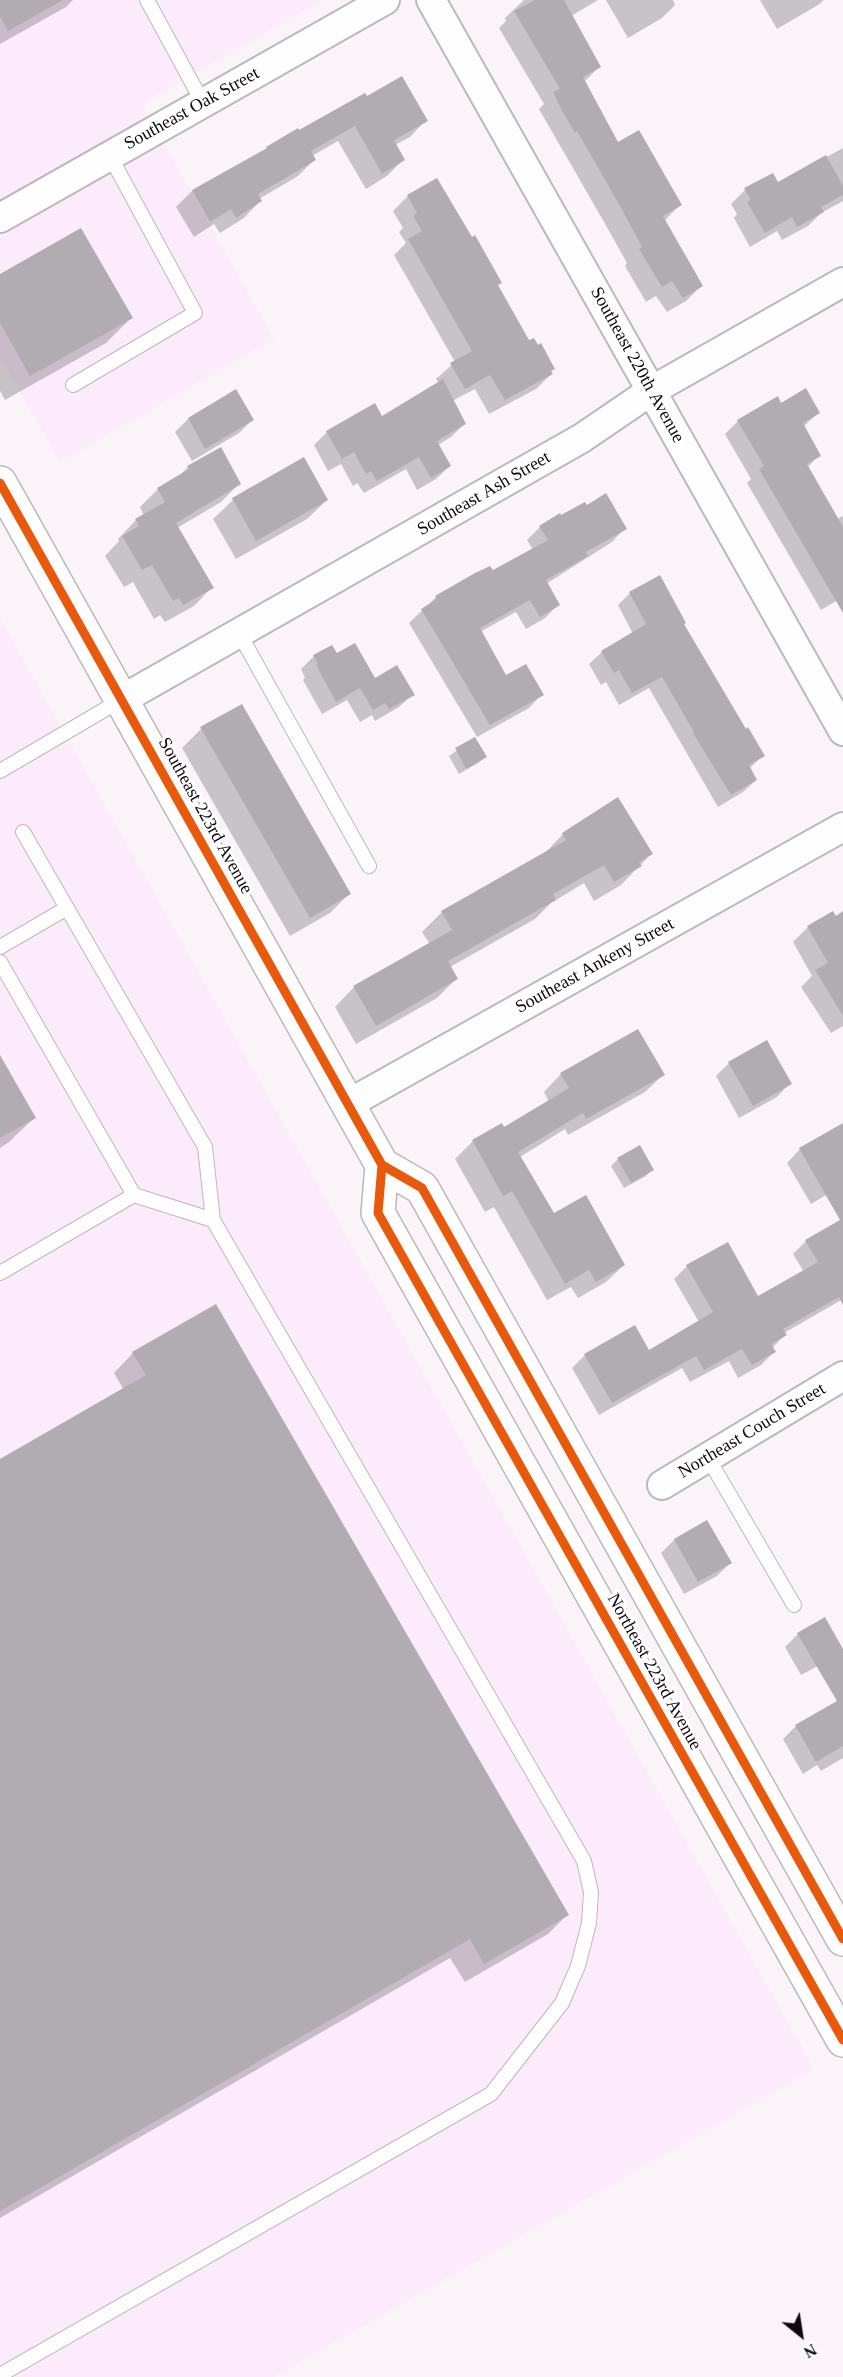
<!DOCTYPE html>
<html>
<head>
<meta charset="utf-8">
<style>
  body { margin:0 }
  #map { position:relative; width:843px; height:2377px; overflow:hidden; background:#faf4f9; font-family:Georgia,serif }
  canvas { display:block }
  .north { position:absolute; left:771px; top:2305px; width:60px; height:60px; -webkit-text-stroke:4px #fff; paint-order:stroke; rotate:150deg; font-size:16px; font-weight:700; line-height:24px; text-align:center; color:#0f090f }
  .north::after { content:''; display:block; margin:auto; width:21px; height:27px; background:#0f090f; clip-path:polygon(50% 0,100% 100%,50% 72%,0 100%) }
</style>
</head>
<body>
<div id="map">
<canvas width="843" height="2377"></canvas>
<div class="north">N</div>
</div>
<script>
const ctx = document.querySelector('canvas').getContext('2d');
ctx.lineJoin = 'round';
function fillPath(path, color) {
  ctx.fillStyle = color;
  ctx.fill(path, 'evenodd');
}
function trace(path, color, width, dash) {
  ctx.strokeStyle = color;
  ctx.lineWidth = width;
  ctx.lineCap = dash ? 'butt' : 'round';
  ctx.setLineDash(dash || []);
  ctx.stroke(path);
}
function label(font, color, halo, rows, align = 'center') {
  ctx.font = font + ' Georgia,serif';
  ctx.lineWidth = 6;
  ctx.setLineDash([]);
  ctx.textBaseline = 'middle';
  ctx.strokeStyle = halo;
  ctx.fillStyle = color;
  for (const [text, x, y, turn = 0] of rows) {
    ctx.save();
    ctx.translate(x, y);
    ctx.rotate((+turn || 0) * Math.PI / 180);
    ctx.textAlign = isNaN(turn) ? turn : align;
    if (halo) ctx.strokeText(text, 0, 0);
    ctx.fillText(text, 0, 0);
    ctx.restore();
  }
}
const built = new Path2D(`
  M 0,0 L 323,0 L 142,104 L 274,339 L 60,462 L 0,358 Z
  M 0,618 L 814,2069 L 274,2377 L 0,2377 Z`);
const shadow = new Path2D(`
  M 0,0 L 73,0 L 66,7 L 0,44 Z
  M 524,0 L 598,0 L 571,16 L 599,67 L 584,82 L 618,144 L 680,205 L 664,221 L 701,286 L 686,301 L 667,312 L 656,296 L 646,302 L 625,266 L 627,263 L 604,222 L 539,109 L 544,104 L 499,28 L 506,21 L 505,18 Z
  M 606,0 L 673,0 L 675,5 L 662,18 L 628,38 Z
  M 760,0 L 824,0 L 818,5 L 777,29 Z
  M 364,95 L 426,120 L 410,137 L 395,145 L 403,160 L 387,176 L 366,189 L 338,141 L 312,156 L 314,160 L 298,176 L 259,199 L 260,201 L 244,218 L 220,233 L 214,224 L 194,237 L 176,207 L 192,191 L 262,153 L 297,130 L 298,132 Z
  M 843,148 L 843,201 L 821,213 L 808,226 L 782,240 L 777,231 L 750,247 L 734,218 L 737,214 L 731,204 L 745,190 L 777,184 Z
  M 408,196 L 497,286 L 529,342 L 551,374 L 536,389 L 489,414 L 475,389 L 452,401 L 464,424 L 451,437 L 438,445 L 450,466 L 436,479 L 417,490 L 406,469 L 364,493 L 357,483 L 353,486 L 341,464 L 328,471 L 314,445 L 327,432 L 381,418 L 439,383 L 436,379 L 455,362 L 394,255 L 406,243 L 399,232 L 403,228 L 393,211 Z
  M 0,275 L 131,318 L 106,343 L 5,400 L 0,391 Z
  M 236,391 L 252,420 L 239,433 L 192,461 L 175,432 L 188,419 Z
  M 780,405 L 818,413 L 803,427 L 819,455 L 807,468 L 837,519 L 843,516 L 843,597 L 821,610 L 747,483 L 751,479 L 725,434 L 738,421 Z
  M 304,459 L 327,500 L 307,519 L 236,559 L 213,519 L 233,500 Z
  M 188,467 L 239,484 L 221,502 L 177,528 L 212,587 L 194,606 L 165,622 L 160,615 L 154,619 L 133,582 L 124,587 L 105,556 L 119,541 L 118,539 L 136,520 L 144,516 L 140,507 L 158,489 L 177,478 Z
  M 540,527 L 625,528 L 612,542 L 546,584 L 558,605 L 545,618 L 526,629 L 516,612 L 480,632 L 505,677 L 542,694 L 529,708 L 477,737 L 409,623 L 436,597 L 492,572 L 533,550 L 527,540 Z
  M 630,593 L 683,625 L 745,731 L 763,755 L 749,769 L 756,780 L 743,792 L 718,807 L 649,688 L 619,705 L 606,682 L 601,685 L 589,664 L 602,652 L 633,634 L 618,605 Z
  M 337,655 L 375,680 L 413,694 L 399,707 L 375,721 L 372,715 L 360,722 L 347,700 L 322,714 L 303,680 L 305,678 L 301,669 L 314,656 Z
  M 201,729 L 349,894 L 330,913 L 290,936 L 182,748 Z
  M 474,739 L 485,757 L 478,763 L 459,774 L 449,756 Z
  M 563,834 L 652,853 L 621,885 L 594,901 L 584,883 L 551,903 L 535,919 L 450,967 L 456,979 L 437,998 L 356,1044 L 335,1007 L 354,987 L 430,944 L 422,932 L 442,912 L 544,854 Z
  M 843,913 L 843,1026 L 831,1033 L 801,987 L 812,976 L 793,942 L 808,927 Z
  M 0,1058 L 34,1118 L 9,1142 L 0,1148 Z
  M 729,1063 L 790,1083 L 777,1097 L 739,1118 L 716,1076 Z
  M 561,1074 L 663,1075 L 645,1092 L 568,1135 L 565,1129 L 520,1157 L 553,1215 L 624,1265 L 606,1282 L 578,1298 L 571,1287 L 547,1300 L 494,1207 L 485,1212 L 455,1159 L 473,1141 L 502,1125 L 504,1129 L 549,1102 L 544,1092 Z
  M 843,1127 L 843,1185 L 811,1204 L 787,1163 L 800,1149 Z
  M 618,1159 L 652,1169 L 646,1176 L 624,1188 L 611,1166 Z
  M 843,1220 L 843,1299 L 784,1333 L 785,1335 L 772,1348 L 774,1352 L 761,1365 L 738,1378 L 729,1361 L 690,1382 L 682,1368 L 599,1415 L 572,1368 L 585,1355 L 648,1352 L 699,1322 L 674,1279 L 687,1266 L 757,1298 L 804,1272 L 793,1254 L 806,1241 Z
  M 133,1353 L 567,1915 L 548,1934 L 465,1982 L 450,1958 L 0,2218 L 0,1461 L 124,1390 L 114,1373 Z
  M 674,1540 L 730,1563 L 717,1576 L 684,1594 L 661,1553 Z
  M 798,1634 L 827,1661 L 801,1675 L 785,1647 Z
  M 843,1699 L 843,1758 L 821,1771 L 817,1765 L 803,1774 L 783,1739 L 796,1726 Z`);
const building = new Path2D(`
  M 0,0 L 63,0 L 8,31 L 0,16 Z
  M 535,0 L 564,0 L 601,67 L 583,77 L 618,142 L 639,130 L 682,205 L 663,216 L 703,286 L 683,298 L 672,281 L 662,287 L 639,249 L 642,247 L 620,206 L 577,131 L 575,133 L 561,109 L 553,92 L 560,89 L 514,11 Z
  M 402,76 L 428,121 L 394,140 L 405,160 L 382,174 L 355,126 L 311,151 L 316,160 L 258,194 L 262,201 L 236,218 L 231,209 L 210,222 L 192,190 L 267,148 L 266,147 L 298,128 L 299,130 L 365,93 L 367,96 Z
  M 826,155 L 843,186 L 843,195 L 821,207 L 824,212 L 797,227 L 792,217 L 765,233 L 747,202 L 751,200 L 744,188 L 773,173 L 778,182 Z
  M 437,178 L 472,237 L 475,235 L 502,283 L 498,285 L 529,340 L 534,338 L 538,345 L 541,343 L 555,369 L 551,371 L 553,374 L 505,400 L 490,375 L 465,389 L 450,363 L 472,351 L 408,239 L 422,231 L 413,216 L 417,213 L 407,195 Z
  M 81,228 L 133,318 L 30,376 L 0,323 L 0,274 Z
  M 443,379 L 466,424 L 437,441 L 451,466 L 431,478 L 419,457 L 377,481 L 371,471 L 366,474 L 354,452 L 342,459 L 326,431 L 375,403 L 382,416 Z
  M 806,388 L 820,413 L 803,423 L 821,456 L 807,464 L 843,527 L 843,613 L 759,469 L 764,466 L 737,420 L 778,396 L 781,403 Z
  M 236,389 L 254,420 L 205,449 L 188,418 Z
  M 221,447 L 241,484 L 176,523 L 214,588 L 183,605 L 179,598 L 173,601 L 152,565 L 142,570 L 122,536 L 139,526 L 135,519 L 165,502 L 157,488 L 189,469 L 187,466 Z
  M 304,457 L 328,500 L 256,541 L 232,498 Z
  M 606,493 L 627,529 L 586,552 L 588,556 L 546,580 L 560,605 L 540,617 L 530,600 L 480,628 L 506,675 L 526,664 L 544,695 L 490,725 L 421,609 L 437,599 L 435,596 L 475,573 L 490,566 L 493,570 L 548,540 L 539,526 L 560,513 L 561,515 L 585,502 L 587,505 Z
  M 660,575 L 686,623 L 684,624 L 746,729 L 748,727 L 765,756 L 749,765 L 757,780 L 731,795 L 693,733 L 694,732 L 662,677 L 632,693 L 619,670 L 614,673 L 601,651 L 646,624 L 629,592 Z
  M 355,643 L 375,678 L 397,665 L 415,695 L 389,709 L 385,703 L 373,710 L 360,688 L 336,702 L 316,665 L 318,664 L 313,655 L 332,645 L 337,653 Z
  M 242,704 L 351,894 L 310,918 L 200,727 Z
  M 475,737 L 487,757 L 466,769 L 455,748 Z
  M 618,797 L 653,854 L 639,862 L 642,866 L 614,882 L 604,865 L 553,894 L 556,900 L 448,961 L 458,979 L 376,1026 L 353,986 L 452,930 L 441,911 L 566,840 L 562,833 Z
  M 833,911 L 836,916 L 843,911 L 843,1016 L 815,970 L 828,963 L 807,926 Z
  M 638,1029 L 665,1075 L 586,1119 L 583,1113 L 518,1152 L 554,1213 L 586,1195 L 625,1265 L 596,1282 L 589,1270 L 565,1284 L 512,1191 L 503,1196 L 472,1140 L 502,1123 L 504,1127 L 569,1088 L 560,1073 Z
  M 767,1040 L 792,1084 L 753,1106 L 728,1062 Z
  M 0,1055 L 36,1118 L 0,1138 Z
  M 843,1123 L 843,1305 L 839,1297 L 783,1329 L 787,1335 L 771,1344 L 776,1352 L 752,1365 L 742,1349 L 704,1370 L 696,1356 L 612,1403 L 584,1354 L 635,1325 L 649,1350 L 713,1312 L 686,1265 L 728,1242 L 758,1296 L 818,1262 L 805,1240 L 840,1220 L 799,1148 Z
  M 640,1145 L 654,1170 L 631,1183 L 617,1158 Z
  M 216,1304 L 569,1915 L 484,1964 L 470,1939 L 0,2211 L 0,1459 L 146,1375 L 132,1352 Z
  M 707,1520 L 732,1563 L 698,1582 L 674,1539 Z
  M 825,1617 L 843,1649 L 843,1746 L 816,1762 L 795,1725 L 837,1701 L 797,1633 Z`);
const service = new Path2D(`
  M 147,0 L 203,103
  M 73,385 L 195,313 L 110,156
  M 239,633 L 369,866
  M 0,771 L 121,700
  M 23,832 L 205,1147 L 213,1220
  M 0,947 L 67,908
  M 0,962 L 134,1195 L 213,1220 L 584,1861 L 591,1892 L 589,1923 L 578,1966 L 562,2003 L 491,2094 L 0,2375
  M 0,1273 L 134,1195
  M 708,1458 L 794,1605`);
const minor = new Path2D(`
  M 431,0 L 843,731
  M 0,218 L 385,0
  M 121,700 L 582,438 L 651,391 L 843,282
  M 348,1104 L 843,827
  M 662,1485 L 843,1376`);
const primary = new Path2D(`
  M 0,483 L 382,1165 L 422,1188 L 843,1939
  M 382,1165 L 378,1213 L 843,2040`);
const cycleway = new Path2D(`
  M 0,483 L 382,1165 L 422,1188 L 843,1939
  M 382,1165 L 378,1213 L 843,2040`);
const streetNames = [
  ["Southeast Oak Street",192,109,-29],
  ["Southeast 220th Avenue",637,365,61],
  ["Southeast Ash Street",484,494,-30],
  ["Southeast 223rd Avenue",205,816,61],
  ["Southeast Ankeny Street",595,966,-29],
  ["Northeast Couch Street",752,1431,-31],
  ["Northeast 223rd Avenue",654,1672,61]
];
fillPath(built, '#fcebfa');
fillPath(shadow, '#0003');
fillPath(building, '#b1acb1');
trace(service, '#bdb8bc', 16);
trace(minor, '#bdb8bc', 32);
trace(primary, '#bdb8bc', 36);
trace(service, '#fefdfe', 14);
trace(minor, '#fefdfe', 28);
trace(primary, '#fefdfe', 33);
trace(cycleway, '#e8590c', 9);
label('18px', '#0f090f', '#fff', streetNames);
</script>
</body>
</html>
